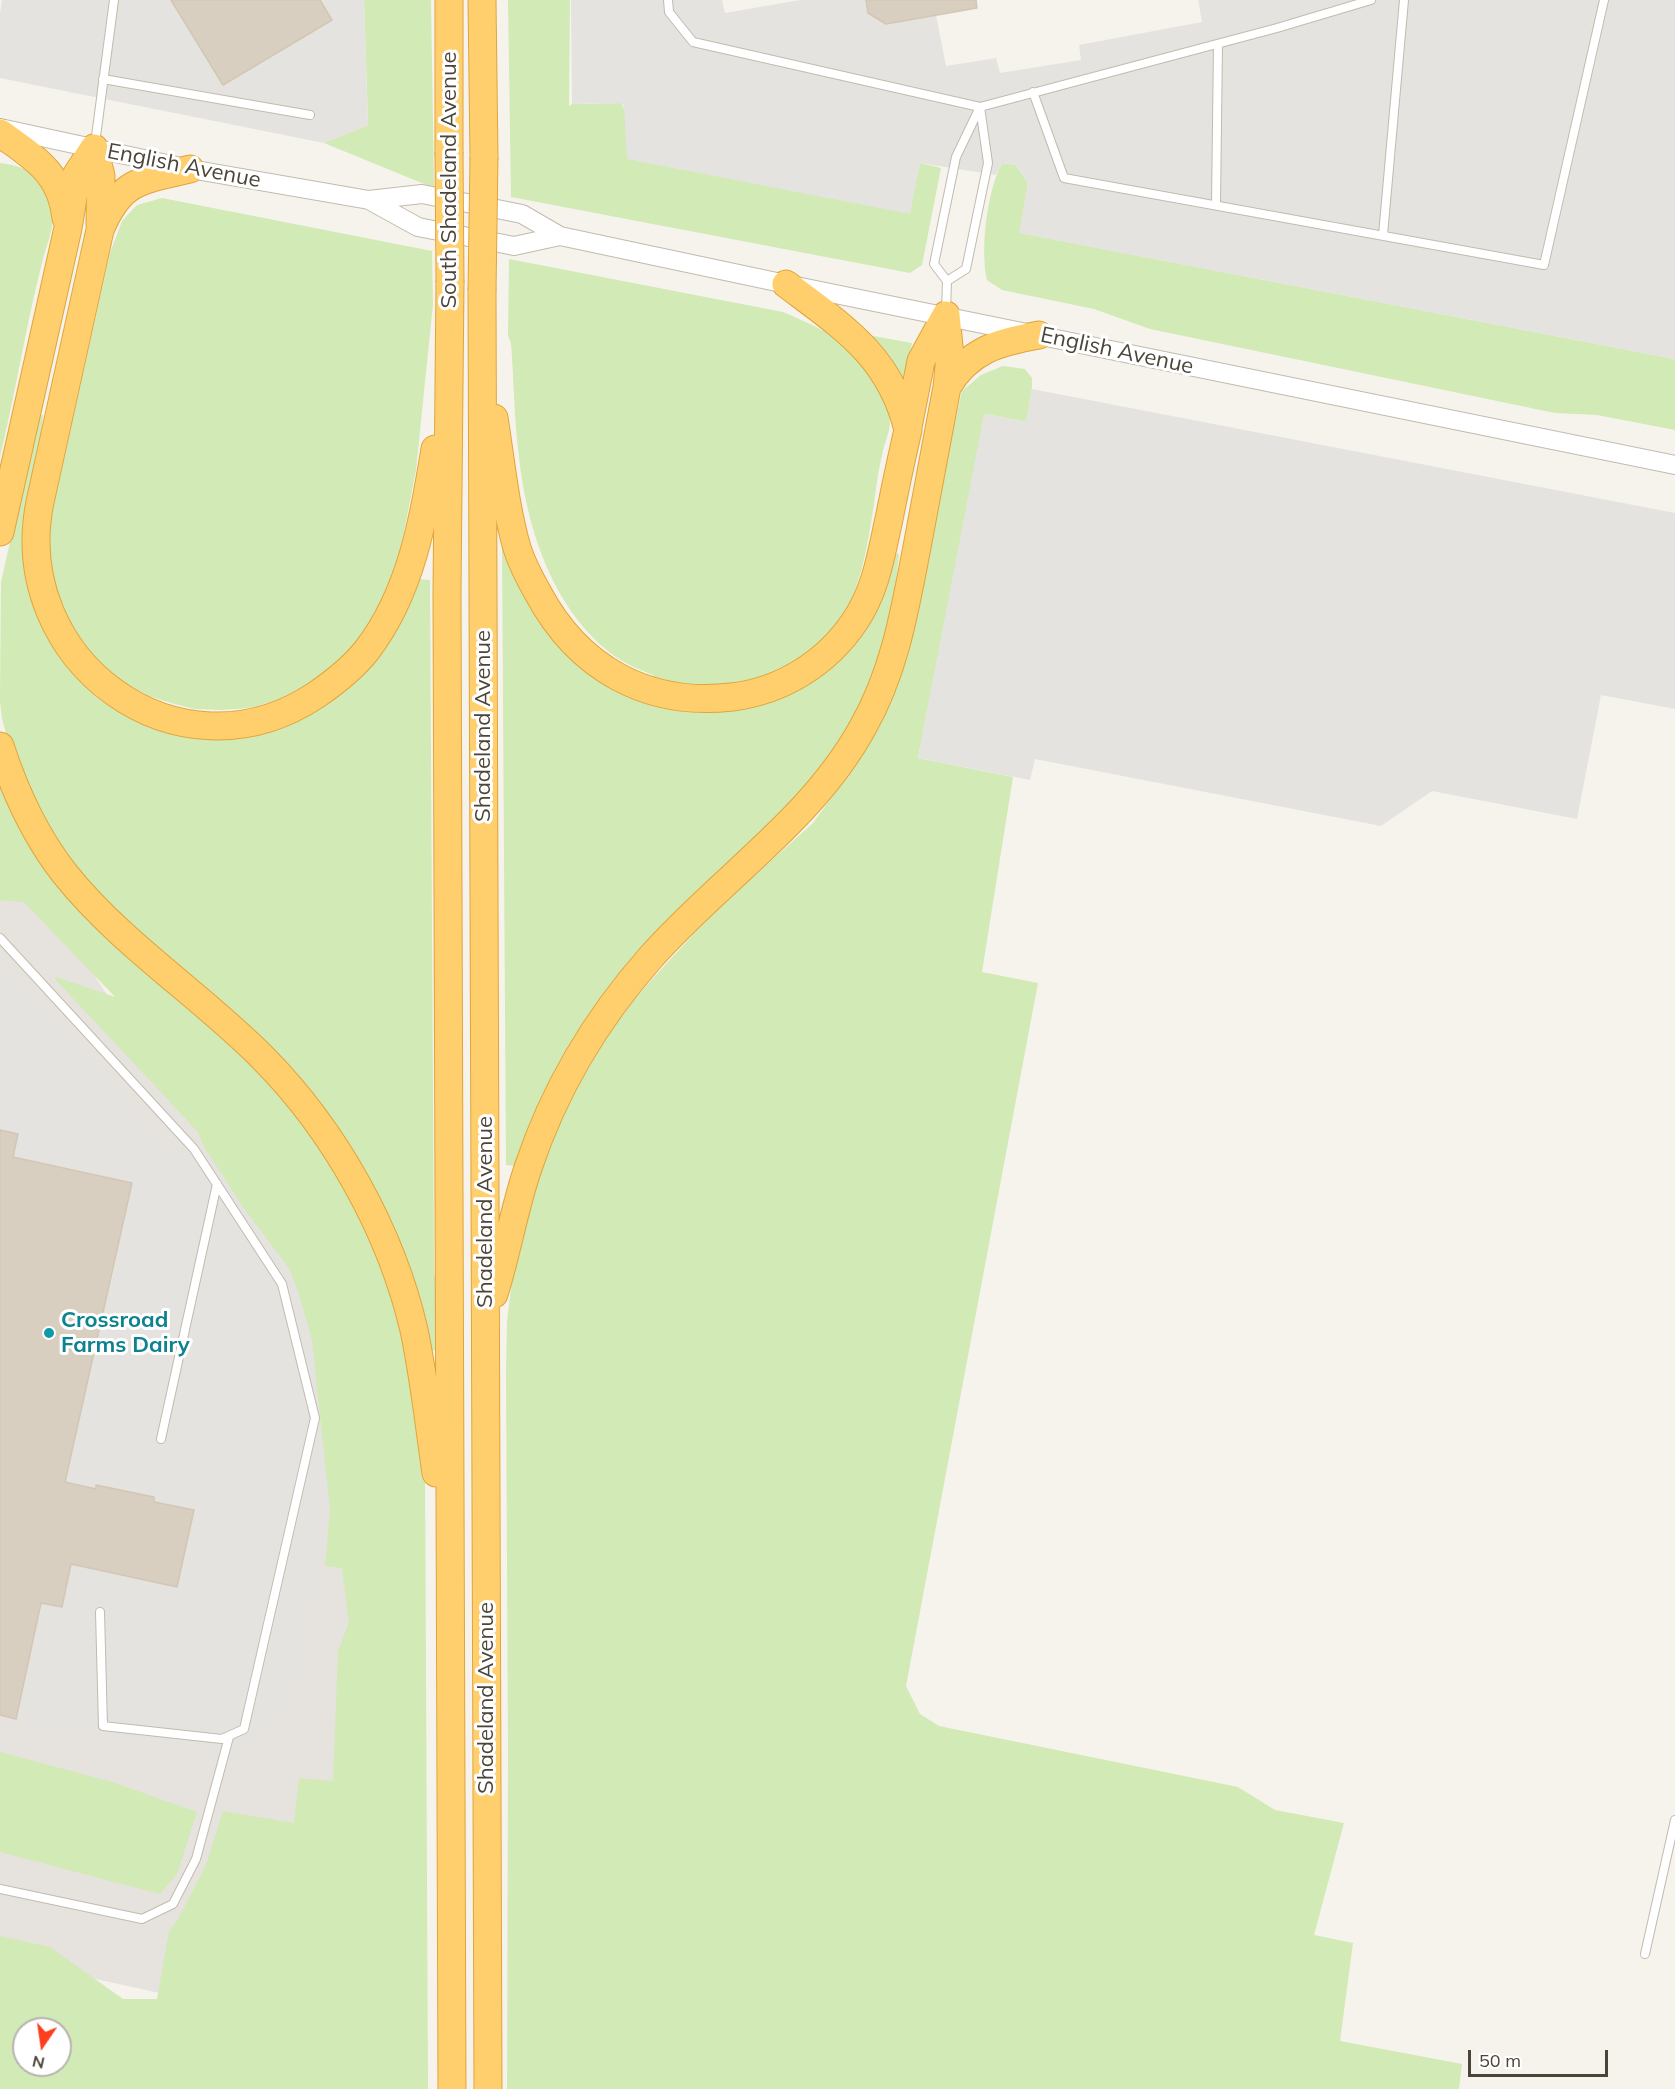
<!DOCTYPE html>
<html>
<head>
<meta charset="utf-8">
<style>
  body { margin:0 }
  #map { position:relative; width:1675px; height:2089px; overflow:hidden; background:#f6f3ec; font-family:Mulish,sans-serif }
  canvas { display:block }
  .north { position:absolute; left:12px; top:2017px; width:60px; height:60px; box-sizing:border-box; background:#fff; border:2px solid #b7b4b0; border-radius:50%; rotate:193deg; font-size:16px; font-weight:700; line-height:24px; text-align:center; color:#4b4439 }
  .north::after { content:''; display:block; margin:auto; width:21px; height:27px; background:#fc3f1d; clip-path:polygon(50% 0,100% 100%,50% 72%,0 100%) }
  .scale { position:absolute; left:1468px; top:2050px; width:140px; height:27px; box-sizing:border-box; border:3px solid #4b4439; border-top:0; padding-left:8px; font-size:18px; line-height:21px; white-space:nowrap; color:#4b4439; -webkit-text-stroke:4px #fff; paint-order:stroke }
</style>
</head>
<body>
<div id="map">
<canvas width="1675" height="2089"></canvas>
<div class="north">N</div>
<div class="scale">50 m</div>
</div>
<script>
const ctx = document.querySelector('canvas').getContext('2d');
ctx.lineJoin = 'round';
function fillPath(path, color) {
  ctx.fillStyle = color;
  ctx.fill(path, 'evenodd');
}
function trace(path, color, width, dash) {
  ctx.strokeStyle = color;
  ctx.lineWidth = width;
  ctx.lineCap = dash ? 'butt' : 'round';
  ctx.setLineDash(dash || []);
  ctx.stroke(path);
}
function label(font, color, halo, rows, align = 'center') {
  ctx.font = font + ' Mulish,sans-serif';
  ctx.lineWidth = 6;
  ctx.setLineDash([]);
  ctx.textBaseline = 'middle';
  ctx.strokeStyle = halo;
  ctx.fillStyle = color;
  for (const [text, x, y, turn = 0] of rows) {
    ctx.save();
    ctx.translate(x, y);
    ctx.rotate((+turn || 0) * Math.PI / 180);
    ctx.textAlign = isNaN(turn) ? turn : align;
    if (halo) ctx.strokeText(text, 0, 0);
    ctx.fillText(text, 0, 0);
    ctx.restore();
  }
}
const industrial = new Path2D(`
  M 0,855 L 17,859 L 106,993 L 263,1165 L 344,1314 L 379,1994 L 164,1994 L 0,1958 Z`);
const green = new Path2D(`
  M 364,0 L 431,0 L 434,188 L 324,143 L 368,125 Z
  M 508,0 L 570,0 L 569,106 L 572,104 L 621,103 L 625,110 L 909,213 L 920,163 L 941,168 L 922,265 L 910,273 L 511,197 Z
  M 0,163 C 31,166 45,180 53,210 C 56,221 46,248 43,259 C 26,324 16,391 0,457 Z
  M 1002,163 L 1016,165 L 1028,183 L 1020,233 L 1675,359 L 1675,430 L 1597,415 L 1555,413 L 1150,329 L 1094,309 L 1002,290 L 987,280 C 980,249 987,191 1002,163 Z
  M 162,198 L 432,251 L 433,304 L 416,470 L 398,563 L 387,591 L 367,627 L 341,661 L 310,683 L 280,699 L 250,708 L 221,710 L 194,709 L 171,703 L 149,696 L 113,677 L 85,651 L 48,577 L 49,526 L 110,253 L 122,221 L 137,205 Z
  M 509,259 L 783,312 C 808,323 847,339 864,362 C 869,369 872,378 877,386 C 883,399 890,409 890,424 C 889,434 884,445 882,455 C 878,471 876,488 874,504 C 862,580 854,632 780,670 C 759,680 734,688 710,688 C 691,688 670,683 651,681 L 653,675 C 641,670 628,665 616,657 C 554,613 527,530 519,457 C 514,419 514,381 511,343 L 508,336 Z
  M 863,334 L 912,343 L 903,386 Z
  M 1003,366 L 1025,369 L 1032,378 L 1032,389 L 1026,422 L 985,414 L 918,758 L 1013,777 L 982,972 L 1038,983 L 906,1686 L 920,1714 L 939,1726 L 1238,1787 L 1275,1810 L 1344,1823 L 1314,1935 L 1353,1943 L 1340,2041 L 1462,2064 L 1459,2089 L 507,2089 L 508,1750 L 506,1373 L 507,1322 L 512,1279 L 538,1170 L 559,1119 L 609,1030 L 643,989 L 712,914 L 813,823 L 853,768 L 894,692 L 962,391 L 981,375 Z
  M 39,414 L 43,415 L 30,585 L 43,626 L 61,659 L 107,702 L 154,726 L 197,738 L 252,734 L 298,721 L 340,693 L 417,579 L 430,580 L 434,1275 L 441,1275 L 440,1350 L 426,1351 L 332,1130 L 59,857 L 15,765 L 2,719 L 0,701 L 1,582 Z
  M 502,546 L 510,546 L 522,585 L 641,701 L 660,707 L 707,712 L 749,707 L 786,694 L 893,553 L 899,554 L 891,629 L 884,655 L 834,760 L 690,908 L 518,1166 L 506,1165 Z
  M 0,780 L 213,1028 L 276,1088 L 306,1126 L 342,1182 L 375,1248 L 402,1328 L 425,1464 L 428,2089 L 0,2089 L 0,1936 L 50,1947 L 123,1999 L 157,1999 L 169,1931 L 177,1921 L 206,1865 L 223,1811 L 294,1823 L 299,1778 L 333,1781 L 338,1652 L 349,1622 L 342,1568 L 325,1566 L 330,1511 L 312,1341 L 300,1298 L 290,1270 L 242,1206 L 203,1145 L 198,1132 L 55,979 L 56,977 L 115,997 L 24,902 L 0,900 ZM 24,2029 L 60,2029 L 60,2065 L 24,2065 Z
  M 0,1752 L 112,1782 L 197,1812 L 177,1874 L 160,1894 L 0,1852 Z`);
const parking = new Path2D(`
  M 2,0 L 171,0 L 223,85 L 332,20 L 320,0 L 364,0 L 368,125 L 324,143 L 0,78 L 0,14 Z
  M 571,0 L 722,0 L 725,13 L 800,0 L 866,0 L 868,13 L 886,24 L 936,15 L 946,66 L 996,58 L 1000,73 L 1081,60 L 1079,45 L 1202,22 L 1198,0 L 1675,0 L 1675,359 L 1019,233 L 1028,183 L 1016,165 L 1002,163 L 996,175 L 920,163 L 910,214 L 627,159 L 624,106 L 621,103 L 572,104 Z
  M 1032,389 L 1675,513 L 1675,709 L 1601,695 L 1577,819 L 1432,791 L 1381,826 L 1035,759 L 1030,780 L 918,758 L 984,414 L 1026,422 Z
  M 0,965 L 167,1145 L 172,1159 L 208,1153 L 242,1206 L 290,1270 L 300,1298 L 312,1341 L 330,1511 L 293,1691 L 281,1720 L 253,1745 L 233,1758 L 29,1719 L 16,1719 L 41,1603 L 62,1607 L 66,1586 L 51,1559 L 177,1587 L 194,1511 L 154,1502 L 154,1497 L 97,1485 L 96,1489 L 73,1484 L 71,1492 L 64,1490 L 131,1183 L 13,1157 L 18,1134 L 0,1130 Z`);
const building = new Path2D(`
  M 171,0 L 320,0 L 332,20 L 223,85 Z
  M 866,0 L 976,0 L 977,8 L 886,24 L 868,13 Z
  M 0,1130 L 18,1134 L 13,1157 L 132,1183 L 65,1482 L 96,1489 L 96,1485 L 154,1497 L 154,1502 L 194,1510 L 177,1587 L 71,1564 L 62,1607 L 41,1603 L 16,1719 L 0,1715 Z`);
const service = new Path2D(`
  M 668,0 L 669,12 L 693,42 L 980,107 L 1277,28 L 1371,0
  M 103,79 L 310,115
  M 1033,92 L 1064,178 L 1544,265 L 1604,0
  M 95,144 L 114,0
  M 1216,205 L 1218,44
  M 1383,235 L 1404,0
  M 946,312 L 947,281 L 934,264 L 956,157 L 980,107 L 988,163 L 966,269 L 947,281
  M 0,938 L 194,1149 L 282,1284 L 315,1418 L 244,1729 L 222,1739 L 103,1726 L 100,1612
  M 161,1439 L 217,1184
  M 0,1889 L 142,1919 L 173,1904 L 196,1859 L 229,1737
  M 1645,1954 L 1675,1820`);
const tertiary = new Path2D(`
  M 0,128 L 190,169 L 369,200 L 422,194 L 522,214 L 560,236 L 786,284 L 1675,465
  M 369,200 L 418,227 L 514,246 L 560,236`);
const motorway = new Path2D(`
  M 449,0 L 449,152
  M 482,0 L 484,157
  M 0,133 C 34,158 61,172 66,218
  M 94,148 L 101,176 L 100,224
  M 190,169 C 141,181 121,179 100,230 L 40,502 C 8,660 178,787 316,695 C 335,682 353,668 367,650 C 411,593 424,518 435,449
  M 450,283 L 447,592 L 452,2089
  M 482,291 L 488,2089
  M 947,387 C 969,350 999,342 1039,335
  M 494,418 C 501,461 505,506 517,548 C 522,564 530,579 538,593 C 578,668 647,707 732,697 C 782,691 827,663 855,621 C 876,590 881,555 889,519 C 895,489 901,460 908,430 C 890,356 843,327 786,284
  M 908,427 L 921,361 L 946,315
  M 0,532 L 68,228 L 77,174 L 94,148
  M 0,746 C 15,792 35,836 65,874 C 122,945 201,995 264,1059 C 335,1131 391,1231 414,1330 C 424,1377 429,1425 436,1473
  M 494,1294 C 507,1253 514,1209 528,1168 C 554,1090 597,1018 651,957 C 721,878 812,820 863,727 C 895,671 905,609 917,547 C 927,493 937,440 947,387 L 950,357 L 946,315`);
const motorwayBridge = new Path2D(`
  M 449,152 L 450,283
  M 482,291 L 484,157`);
const markers = [
  [49,1333,6,"#0f9aa8"]
];
const streetNames = [
  ["English Avenue",184,166,11],
  ["South Shadeland Avenue",449,180,-90],
  ["English Avenue",1117,351,12],
  ["Shadeland Avenue",483,726,-90],
  ["Shadeland Avenue",485,1212,-90],
  ["Shadeland Avenue",486,1698,-90]
];
const cultureNames = [
  ["Crossroad",61,1320],
  ["Farms Dairy",61,1345]
];
fillPath(industrial, '#e6e2dd');
fillPath(green, '#d2eab5');
fillPath(parking, '#e5e3e0');
fillPath(building, '#d8cfc1');
trace(building, '#d3c7b4', 1.5);
trace(service, '#c2bbae', 10);
trace(tertiary, '#c2bbae', 20);
trace(motorway, '#e0a43c', 29);
trace(service, '#fff', 8);
trace(tertiary, '#fff', 18);
trace(motorway, '#ffcf6e', 27);
trace(motorwayBridge, '#e0a43c', 29, []);
trace(motorwayBridge, '#ffcf6e', 27);
for (const [x, y, r, color] of markers) {
  const dot = new Path2D();
  dot.arc(x, y, r, 0, 2 * Math.PI);
  ctx.fillStyle = color;
  ctx.fill(dot);
  trace(dot, '#fff', 2);
}
label('22px', '#4b4439', '#fff', streetNames);
label('bold 22px', '#0d838f', '#fff', cultureNames, 'left');
</script>
</body>
</html>
